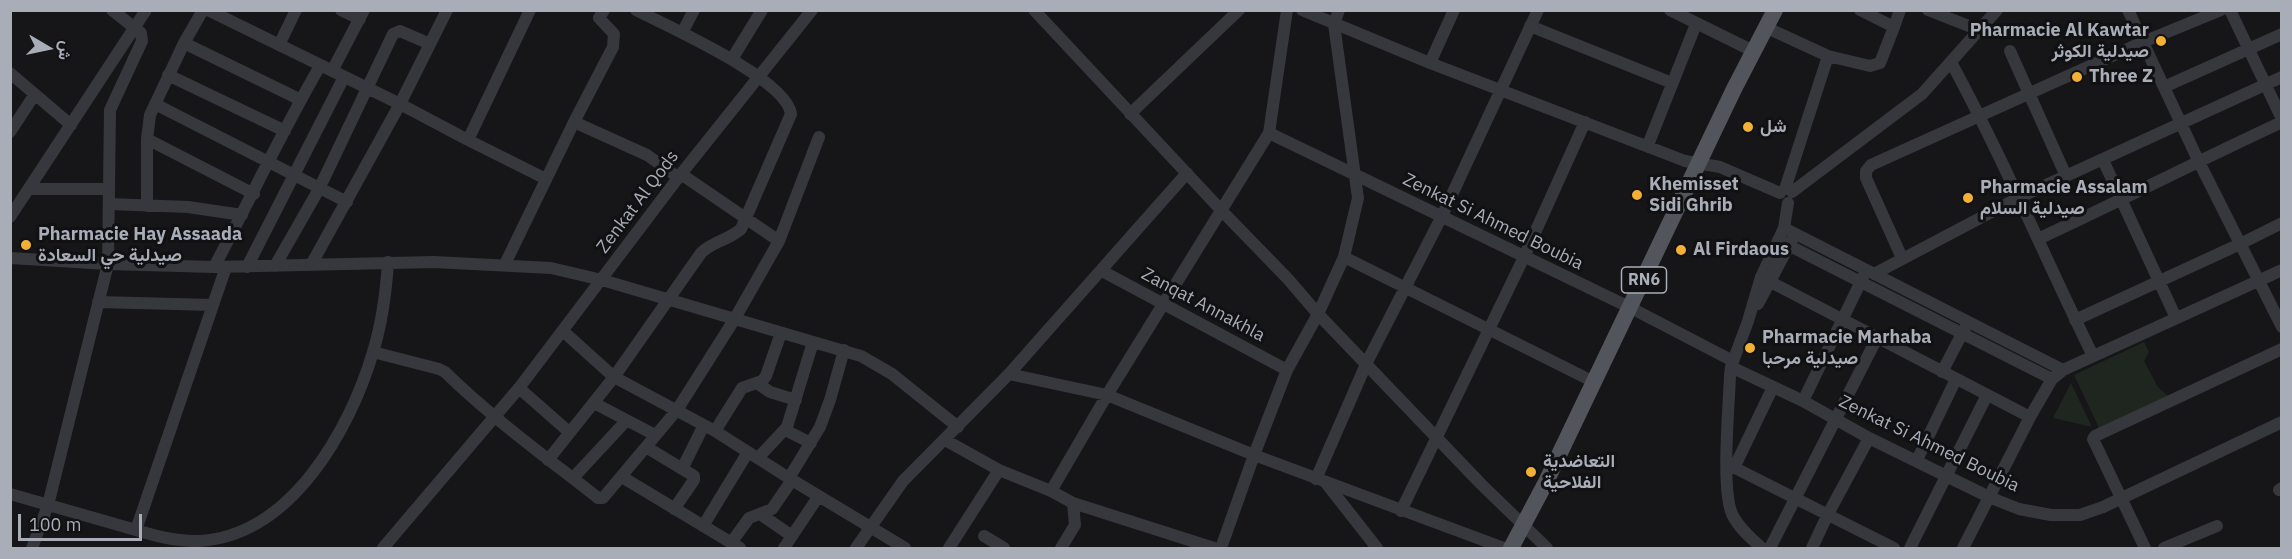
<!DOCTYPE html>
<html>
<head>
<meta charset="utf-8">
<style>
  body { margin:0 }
  #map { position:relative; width:2292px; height:559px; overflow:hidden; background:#161618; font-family:"IBM Plex Sans",Vazirmatn,sans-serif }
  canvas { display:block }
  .frame { position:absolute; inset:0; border:12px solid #a8adb8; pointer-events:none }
  .north { position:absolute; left:18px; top:18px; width:60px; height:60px; -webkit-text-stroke:4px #111113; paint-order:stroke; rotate:99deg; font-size:16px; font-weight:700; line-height:24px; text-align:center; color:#a8adb8 }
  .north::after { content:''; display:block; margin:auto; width:21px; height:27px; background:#a8adb8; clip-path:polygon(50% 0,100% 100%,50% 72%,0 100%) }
  .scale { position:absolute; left:18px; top:514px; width:124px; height:27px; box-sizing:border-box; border:3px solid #a8adb8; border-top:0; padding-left:8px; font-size:18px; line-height:21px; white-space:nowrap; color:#a8adb8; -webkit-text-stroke:4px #111113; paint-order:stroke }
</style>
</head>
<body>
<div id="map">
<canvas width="2292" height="559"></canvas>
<div class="frame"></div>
<div class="north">ش</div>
<div class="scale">100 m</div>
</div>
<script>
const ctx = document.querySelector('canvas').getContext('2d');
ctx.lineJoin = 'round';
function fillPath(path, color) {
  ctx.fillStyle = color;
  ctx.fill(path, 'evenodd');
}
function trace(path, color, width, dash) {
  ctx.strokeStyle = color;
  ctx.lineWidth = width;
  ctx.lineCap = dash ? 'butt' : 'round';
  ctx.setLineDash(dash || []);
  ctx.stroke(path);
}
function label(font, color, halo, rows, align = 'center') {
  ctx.font = font + ' "IBM Plex Sans",Vazirmatn,sans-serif';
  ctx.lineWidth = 6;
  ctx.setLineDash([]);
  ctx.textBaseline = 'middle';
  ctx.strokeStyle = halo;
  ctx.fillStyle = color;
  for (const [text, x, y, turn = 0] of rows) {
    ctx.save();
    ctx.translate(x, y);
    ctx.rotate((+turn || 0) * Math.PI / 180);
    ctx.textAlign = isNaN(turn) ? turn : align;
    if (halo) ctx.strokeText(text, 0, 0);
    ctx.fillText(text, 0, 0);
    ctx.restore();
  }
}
const green = new Path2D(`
  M 2144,342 L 2149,352 L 2144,361 L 2158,387 L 2168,396 L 2099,428 L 2074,375 Z
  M 2071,383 L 2092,427 L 2053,418 Z`);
const minor = new Path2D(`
  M 208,10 L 400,104 L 468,140 L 530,10
  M 341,10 L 360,19
  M 1034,10 L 1221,210 L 1288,279 L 1318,314 L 1481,484 L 1547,548
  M 1302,10 L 1430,63 L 1685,161 L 1720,167 L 1780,193
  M 1670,10 L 1753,51
  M 1928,10 L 1979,30
  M 2128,10 L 2198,160 L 2282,327
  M 2230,10 L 2282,119
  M 1530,26 L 1672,83
  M 1765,27 L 1828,56 L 1785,189
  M 1894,27 L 1900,10
  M 682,33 L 694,10
  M 184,43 L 301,100
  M 279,45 L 296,10
  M 2010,51 L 2066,176
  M 1828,56 L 1870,66 L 1880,63 L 1894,27 L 1860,10
  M 732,59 L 762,10
  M 1951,62 C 2003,158 2045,258 2093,356
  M 1430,63 L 1454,10
  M 332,71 L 364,10
  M 10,73 L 71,125
  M 168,75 L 285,131
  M 2164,87 L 2282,34
  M 155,104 L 347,202
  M 1130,114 L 1239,10
  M 574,122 L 647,155 L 679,178
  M 10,132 L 35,94
  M 1269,133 L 1631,308 L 1733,361
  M 147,139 L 254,194
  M 468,140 L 546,179
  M 1648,145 L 1696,24
  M 2103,160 L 2176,318
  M 681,174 L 779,241
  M 29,189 L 109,189
  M 1792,192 L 1922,94 L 1997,10
  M 109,204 L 188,207 L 242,215
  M 147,206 L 147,139 L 150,115 L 184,43 L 203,10
  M 10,217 L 146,10
  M 1784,228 L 2063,370
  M 2038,239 C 2120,201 2200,160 2282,122
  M 1778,240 L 2052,379
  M 1344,257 L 1594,382
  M 10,258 L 108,264 L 214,267 L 434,262 L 551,268 L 602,280 L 861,356 L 892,374 L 958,427
  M 1902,258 L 1866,178 L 1866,171 L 1871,165 L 2143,42 L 2221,10
  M 505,264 L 574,122 L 613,47 L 614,34 L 599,18 L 604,10
  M 311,265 L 400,104 L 447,10
  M 275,266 L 319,189 L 393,34 L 400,31 L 430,44
  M 214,267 C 250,200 282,131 320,66
  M 247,267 L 344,77
  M 1102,271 L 1287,370
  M 1874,274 L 2020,197 L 2282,77
  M 1761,277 L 2030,417
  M 98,302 L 213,305
  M 1758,304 L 1792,240
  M 2075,320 L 2240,244 L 2282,223
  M 564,332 L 614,377 L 715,431 L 792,480 L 905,548
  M 373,352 L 439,369 L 445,372 C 492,418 546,457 598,498 L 603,498 L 677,410 L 734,320 L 779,241 L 819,137
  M 1731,367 L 1803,401 L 1869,438 L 1989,497 L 2019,509 L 2051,515 L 2080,515 L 2103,507 L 2282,422
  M 1942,372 L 1965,328
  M 1009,374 L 1107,395 L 1254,455 L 1504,548
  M 757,383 L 770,392 L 796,400
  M 519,388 L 569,432
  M 1803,401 L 1864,275
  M 594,403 L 655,435
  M 785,430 L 811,443
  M 715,431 L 742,388 L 762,381 L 766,376 L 781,333
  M 945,440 L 999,470 L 1051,491
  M 646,447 L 694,476 L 694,480 L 674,509
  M 758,458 L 787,427 L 813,342
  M 548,460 L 614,377 L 701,253 C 713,241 729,240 741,229 L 791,114 C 787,79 667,26 636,10
  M 1917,460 L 1956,379
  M 1727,464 L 1894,548
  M 1734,468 L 1773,387
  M 682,469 L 704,425
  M 622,477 L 740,548
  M 573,478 L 626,421
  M 789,478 L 820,427 L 830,400 L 844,350
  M 1316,479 L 1367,362 L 1442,216 L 1538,10
  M 1326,483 L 1377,548
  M 2279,490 L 2282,488
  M 10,494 C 45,504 80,514 115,524 C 143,532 170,542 199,541 C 291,536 350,430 373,352 C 382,323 386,293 388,262
  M 1073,503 L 1214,548
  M 1401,511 L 1524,257 L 1585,122
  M 760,514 L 792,536
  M 703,526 L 748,452
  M 136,530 L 226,267
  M 984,536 L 1004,548
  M 731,543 L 749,518 L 772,509 L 792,480
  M 32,548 L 48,505 L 108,264 L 110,110 L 142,41 L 141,33 L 112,10
  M 383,548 L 519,388 L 681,174 L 812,10
  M 784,548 L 818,497
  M 856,548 L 903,481 L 1009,374 L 1187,173
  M 949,548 L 999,470
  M 1061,548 L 1075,525 L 1073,503 L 1051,491 L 1107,395 L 1269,133 L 1287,10
  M 1221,548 L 1254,455 L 1287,370 L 1318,314 L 1344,257 L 1358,198 L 1334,24 L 1339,10
  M 1762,548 C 1750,538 1739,528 1732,514 C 1721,488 1729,407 1730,375 L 1731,367 L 1748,321 L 1761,277 L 1784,228 L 1788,203
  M 1770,548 L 1877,338
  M 1812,548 L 1827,516 L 1869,438
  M 1910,548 L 1987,395
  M 1963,548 L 2030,417 L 2052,379 L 2063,370 L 2282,270
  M 2145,548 L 2093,439 L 2095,436 L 2282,349
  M 2164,548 L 2217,526`);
const major = new Path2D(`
  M 1511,548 L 1546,482 L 1734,89 L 1775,10`);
const markers = [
  [2161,41,6,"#f2b134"],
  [2077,77,6,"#f2b134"],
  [1748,127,6,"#f2b134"],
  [1637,195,6,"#f2b134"],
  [1968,198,6,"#f2b134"],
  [26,245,6,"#f2b134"],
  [1681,250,6,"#f2b134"],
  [1750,348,6,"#f2b134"],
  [1531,472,6,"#f2b134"]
];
const shields = [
  [1644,280,45]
];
const shieldNames = [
  ["RN6",1644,280]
];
const poiNames = [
  ["Pharmacie Al Kawtar",2149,31,"right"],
  ["صيدلية الكوثر",2149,52,"right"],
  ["Three Z",2089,77],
  ["شل",1760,127],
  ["Khemisset",1649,185],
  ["Sidi Ghrib",1649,206],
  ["Pharmacie Assalam",1980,188],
  ["صيدلية السلام",1980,209],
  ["Pharmacie Hay Assaada",38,235],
  ["صيدلية حي السعادة",38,256],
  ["Al Firdaous",1693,250],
  ["Pharmacie Marhaba",1762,338],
  ["صيدلية مرحبا",1762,359],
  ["التعاضدية",1543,462],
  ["الفلاحية",1543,483]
];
const streetNames = [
  ["Zenkat Al Qods",638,202,-53],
  ["Zenkat Si Ahmed Boubia",1493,222,26],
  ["Zanqat Annakhla",1203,305,28],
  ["Zenkat Si Ahmed Boubia",1929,444,26]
];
fillPath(green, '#1e261f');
trace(minor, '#37383d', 12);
trace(major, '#53555c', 16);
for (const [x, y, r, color] of markers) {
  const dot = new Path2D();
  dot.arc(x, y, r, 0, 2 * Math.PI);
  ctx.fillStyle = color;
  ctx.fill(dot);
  trace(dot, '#111113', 2);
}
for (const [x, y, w] of shields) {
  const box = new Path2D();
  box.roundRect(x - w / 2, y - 13, w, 26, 4.5);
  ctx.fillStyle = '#111113';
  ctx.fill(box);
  trace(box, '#a8adb8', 1.5);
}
label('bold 16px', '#a8adb8', null, shieldNames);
label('bold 18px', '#a8adb8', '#111113', poiNames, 'left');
label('18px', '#a8adb8', '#111113', streetNames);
</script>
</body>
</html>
